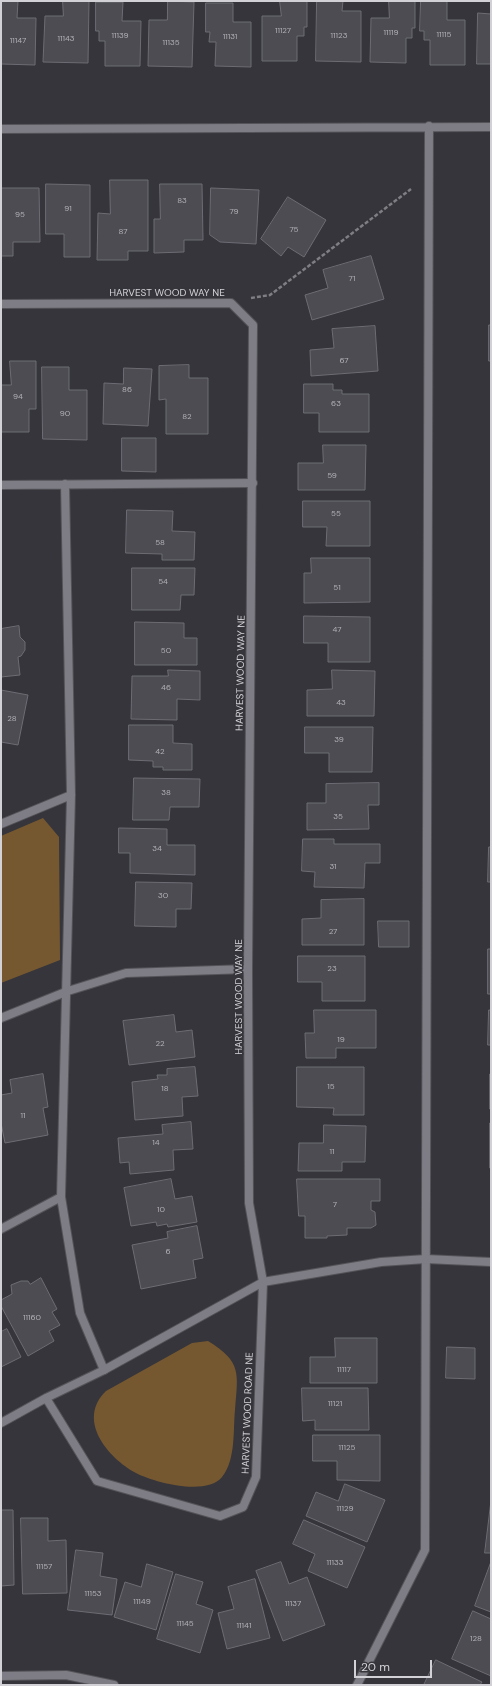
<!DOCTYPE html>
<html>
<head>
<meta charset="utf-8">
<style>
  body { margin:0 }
  #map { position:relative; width:492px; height:1686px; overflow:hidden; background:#35353b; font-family:"DM Sans",sans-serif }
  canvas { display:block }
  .frame { position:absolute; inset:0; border:2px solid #d2d2d6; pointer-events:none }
  .scale { position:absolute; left:354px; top:1660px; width:78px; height:18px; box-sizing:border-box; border:2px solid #d2d2d6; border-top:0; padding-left:5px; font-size:12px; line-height:14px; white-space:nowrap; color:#d2d2d6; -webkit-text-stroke:3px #35353b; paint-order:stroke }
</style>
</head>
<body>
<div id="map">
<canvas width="492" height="1686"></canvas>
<div class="frame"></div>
<div class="scale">20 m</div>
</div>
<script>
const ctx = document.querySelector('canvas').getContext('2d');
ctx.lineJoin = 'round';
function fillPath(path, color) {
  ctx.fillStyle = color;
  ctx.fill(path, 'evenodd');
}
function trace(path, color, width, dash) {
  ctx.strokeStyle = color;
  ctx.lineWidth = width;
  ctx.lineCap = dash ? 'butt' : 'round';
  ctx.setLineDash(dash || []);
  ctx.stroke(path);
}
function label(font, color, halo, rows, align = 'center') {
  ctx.font = font + ' "DM Sans",sans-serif';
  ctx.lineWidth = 3;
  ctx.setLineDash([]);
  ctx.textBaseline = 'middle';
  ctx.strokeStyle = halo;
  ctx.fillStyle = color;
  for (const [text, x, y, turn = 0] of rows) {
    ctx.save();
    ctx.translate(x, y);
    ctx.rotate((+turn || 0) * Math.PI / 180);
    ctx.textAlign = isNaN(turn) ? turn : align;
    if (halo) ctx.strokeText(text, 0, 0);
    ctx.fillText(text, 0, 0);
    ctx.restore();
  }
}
const green = new Path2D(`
  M 43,818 L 59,837 L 60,960 L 1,983 L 1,836 Z
  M 208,1341 C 242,1362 238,1373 235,1410 C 233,1430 236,1460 222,1477 C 207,1496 155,1483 136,1473 C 108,1458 76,1420 106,1391 L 192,1343 Z`);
const building = new Path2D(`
  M 1,1 L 18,1 L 17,18 L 36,18 L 35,65 L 1,64 Z
  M 63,1 L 89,1 L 88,63 L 43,62 L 45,16 L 63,16 Z
  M 168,1 L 194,2 L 192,67 L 148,66 L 149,20 L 167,20 Z
  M 280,1 L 307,1 L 307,27 L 304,27 L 304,36 L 297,36 L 297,61 L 262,61 L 262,16 L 281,16 Z
  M 317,1 L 343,1 L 342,11 L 361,11 L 361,62 L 316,61 Z
  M 389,1 L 415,1 L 415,28 L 412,28 L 412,38 L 406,38 L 406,63 L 370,62 L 371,18 L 389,18 Z
  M 421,1 L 447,1 L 447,20 L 465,20 L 465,65 L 430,65 L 430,40 L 424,40 L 424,31 L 420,31 Z
  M 96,2 L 123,2 L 122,21 L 141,21 L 140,66 L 105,66 L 105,41 L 99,41 L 99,31 L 96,31 Z
  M 206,3 L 233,3 L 233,22 L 251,22 L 251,67 L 215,66 L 216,42 L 209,42 L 210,32 L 206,32 Z
  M 478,13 L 491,14 L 491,64 L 477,64 Z
  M 110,180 L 148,180 L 148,251 L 128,251 L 128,260 L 97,260 L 98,213 L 110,214 Z
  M 46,184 L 90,185 L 90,257 L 64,257 L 64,234 L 46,234 Z
  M 160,184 L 202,184 L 203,240 L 184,240 L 184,252 L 154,253 L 154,219 L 160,219 Z
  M 1,188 L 39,188 L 40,242 L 13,242 L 13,256 L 1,256 Z
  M 211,188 L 259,190 L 256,244 L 220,242 L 210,235 Z
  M 288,197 L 326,220 L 304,257 L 288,247 L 281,256 L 261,239 Z
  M 371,256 L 384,299 L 312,320 L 305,295 L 328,288 L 323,270 Z
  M 489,325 L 491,325 L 491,361 L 489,361 Z
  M 375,326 L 378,371 L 311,376 L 310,350 L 334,348 L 332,329 Z
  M 10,361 L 36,361 L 36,409 L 29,409 L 29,432 L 1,432 L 1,385 L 11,385 Z
  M 189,365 L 189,378 L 208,378 L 208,434 L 166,434 L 166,399 L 159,400 L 159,366 Z
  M 42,367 L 69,367 L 69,390 L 87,390 L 87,440 L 43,439 Z
  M 124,368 L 152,369 L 148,426 L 103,424 L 104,383 L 123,384 Z
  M 304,384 L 333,384 L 333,390 L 342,390 L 342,394 L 369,394 L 369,432 L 319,432 L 319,413 L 304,413 Z
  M 122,438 L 156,438 L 156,472 L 122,471 Z
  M 323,445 L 366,445 L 365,490 L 298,490 L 298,463 L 323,463 Z
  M 303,501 L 370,501 L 370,546 L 326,546 L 327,527 L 303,527 Z
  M 127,510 L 173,511 L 172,531 L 195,532 L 194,560 L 162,560 L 162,554 L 126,553 Z
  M 311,558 L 370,558 L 370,602 L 304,603 L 304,573 L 311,573 Z
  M 132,568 L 195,568 L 194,595 L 181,595 L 180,610 L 132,610 Z
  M 304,616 L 370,617 L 370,662 L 328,662 L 328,643 L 304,643 Z
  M 135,622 L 184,623 L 184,638 L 197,638 L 197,665 L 135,665 Z
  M 19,626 L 20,637 L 25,642 L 25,650 L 21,656 L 18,657 L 20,675 L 1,677 L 1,629 Z
  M 168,670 L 200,671 L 200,700 L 177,699 L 177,720 L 131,719 L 132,676 L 168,676 Z
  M 332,670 L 375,671 L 374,716 L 307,716 L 307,690 L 332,689 Z
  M 1,690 L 28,695 L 18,745 L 1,742 Z
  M 129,725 L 173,725 L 173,743 L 192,744 L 192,770 L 163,770 L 163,767 L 153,767 L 153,761 L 129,760 Z
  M 305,727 L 373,727 L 372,772 L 329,772 L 329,753 L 305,753 Z
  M 134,778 L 200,779 L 199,807 L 170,807 L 169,820 L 133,820 Z
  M 379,783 L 379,805 L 368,805 L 369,829 L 307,830 L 307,803 L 326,803 L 326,784 Z
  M 119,828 L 167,829 L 167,845 L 195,845 L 195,875 L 130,873 L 130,853 L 119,853 Z
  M 303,839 L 334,839 L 334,844 L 380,844 L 380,863 L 365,863 L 364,888 L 314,887 L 315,872 L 302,871 Z
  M 489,847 L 491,847 L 491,882 L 488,882 Z
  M 136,882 L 192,883 L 191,909 L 176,909 L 176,927 L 135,926 Z
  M 364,899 L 364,945 L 302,945 L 302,919 L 321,918 L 321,900 Z
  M 378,921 L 409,921 L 409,947 L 379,947 Z
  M 488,949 L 491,949 L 491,994 L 488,994 Z
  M 298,956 L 365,956 L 365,1001 L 322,1001 L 322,982 L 298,982 Z
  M 314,1010 L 376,1010 L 376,1048 L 336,1048 L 336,1058 L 306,1058 L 305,1033 L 314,1033 Z
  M 489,1010 L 491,1010 L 491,1045 L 488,1045 Z
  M 174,1015 L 176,1032 L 192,1030 L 195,1057 L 129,1065 L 123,1021 Z
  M 195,1067 L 198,1096 L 182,1097 L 183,1116 L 135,1120 L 132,1082 L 158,1079 L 157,1075 L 167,1075 L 167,1069 Z
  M 297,1067 L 364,1067 L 364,1115 L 333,1115 L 334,1108 L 297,1107 Z
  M 43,1074 L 48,1107 L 43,1108 L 48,1135 L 5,1143 L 1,1123 L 1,1095 L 12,1093 L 10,1080 Z
  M 490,1074 L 491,1074 L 491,1109 L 490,1109 Z
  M 191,1122 L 193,1149 L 173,1150 L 174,1170 L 130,1174 L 129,1162 L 120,1163 L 118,1138 L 163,1134 L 162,1125 Z
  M 490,1123 L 491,1123 L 491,1168 L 490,1168 Z
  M 324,1125 L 366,1126 L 365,1162 L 342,1162 L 342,1171 L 298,1171 L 299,1143 L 323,1143 Z
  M 171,1179 L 175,1199 L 192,1196 L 197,1222 L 168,1227 L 167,1224 L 157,1226 L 156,1222 L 131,1226 L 124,1188 Z
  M 297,1179 L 380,1179 L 380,1201 L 371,1201 L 371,1210 L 375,1212 L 376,1225 L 371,1228 L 347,1228 L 347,1235 L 327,1236 L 327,1238 L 305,1238 L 305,1216 L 299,1216 Z
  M 197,1226 L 203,1258 L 193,1260 L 196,1278 L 141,1289 L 132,1245 L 168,1238 L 167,1232 Z
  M 41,1278 L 57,1309 L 52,1312 L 60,1325 L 49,1331 L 54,1341 L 28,1356 L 1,1306 L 1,1300 L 12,1294 L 11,1285 L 21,1281 L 28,1281 L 30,1284 Z
  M 7,1329 L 21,1357 L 1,1367 L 1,1332 Z
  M 335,1338 L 377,1338 L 377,1383 L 310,1383 L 310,1357 L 335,1357 Z
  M 447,1347 L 475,1348 L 475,1379 L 446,1378 Z
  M 302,1388 L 368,1388 L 369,1430 L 315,1430 L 315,1420 L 303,1421 Z
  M 313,1435 L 380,1435 L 380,1481 L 337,1480 L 337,1461 L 313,1461 Z
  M 345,1484 L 385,1500 L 367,1542 L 306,1516 L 316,1492 L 338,1501 Z
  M 491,1501 L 491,1553 L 485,1553 Z
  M 1,1510 L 13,1510 L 14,1585 L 1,1586 Z
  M 21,1518 L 48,1518 L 48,1541 L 66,1540 L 67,1593 L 23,1594 Z
  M 304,1520 L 365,1547 L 347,1588 L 308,1571 L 315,1554 L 293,1544 Z
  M 76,1550 L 103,1553 L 100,1576 L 117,1579 L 112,1615 L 68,1610 Z
  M 281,1562 L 289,1584 L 307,1577 L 325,1625 L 283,1641 L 256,1571 Z
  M 491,1562 L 491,1612 L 475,1606 Z
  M 147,1564 L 173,1572 L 156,1630 L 114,1617 L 125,1582 L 141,1587 Z
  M 176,1574 L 203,1582 L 196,1604 L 213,1610 L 200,1653 L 157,1639 Z
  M 255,1579 L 270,1638 L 227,1649 L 218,1613 L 234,1609 L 228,1587 Z
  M 473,1611 L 491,1619 L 491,1676 L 452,1659 Z
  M 436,1660 L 482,1682 L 480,1685 L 424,1685 Z`);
const path = new Path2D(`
  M 251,298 L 270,295 L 411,189`);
const service = new Path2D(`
  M 1,129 L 491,127
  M 65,484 L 71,795 L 61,1197 L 80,1313 L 104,1370
  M 1,485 L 253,483
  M 1,824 L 71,795
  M 1,1229 L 61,1197
  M 1,1676 L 66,1675 L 114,1685
  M 357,1685 L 425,1550 L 429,126`);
const minor = new Path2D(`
  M 1,304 L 231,303 L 253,325 L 248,969 L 249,1203 L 263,1282 L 256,1477 L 243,1507 L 220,1516 L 97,1481 L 46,1398
  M 1,1018 L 68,991 L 126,973 L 248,969
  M 1,1423 L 46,1398 L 104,1370 L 263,1282 L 381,1262 L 426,1259 L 491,1262`);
const numberNames = [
  ["11127",283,31],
  ["11119",391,33],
  ["11115",444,35],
  ["11139",120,36],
  ["11123",339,36],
  ["11131",230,37],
  ["11143",66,39],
  ["11147",18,41],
  ["11135",171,43],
  ["83",182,201],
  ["91",68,209],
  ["79",234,212],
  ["95",20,215],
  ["75",294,230],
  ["87",123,232],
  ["71",352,279],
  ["67",344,361],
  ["86",127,390],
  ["94",18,397],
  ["63",336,404],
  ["90",65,414],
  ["82",187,417],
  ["59",332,476],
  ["55",336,514],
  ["58",160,543],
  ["54",163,582],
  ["51",337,588],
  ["47",337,630],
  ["50",166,651],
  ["46",166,688],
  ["43",341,703],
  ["28",12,719],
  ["39",339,740],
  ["42",160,752],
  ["38",166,793],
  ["35",338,817],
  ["34",157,849],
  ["31",333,867],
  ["30",163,896],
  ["27",333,932],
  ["23",332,969],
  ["19",341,1040],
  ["22",160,1044],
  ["15",331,1087],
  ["18",165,1089],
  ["11",23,1116],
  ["14",156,1143],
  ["11",332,1152],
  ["7",335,1205],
  ["10",161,1210],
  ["6",168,1252],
  ["11160",32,1318],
  ["11117",344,1370],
  ["11121",335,1404],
  ["11125",347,1448],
  ["11129",345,1509],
  ["11133",335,1563],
  ["11157",44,1567],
  ["11153",93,1594],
  ["11149",142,1602],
  ["11137",293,1604],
  ["11145",185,1624],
  ["11141",244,1626],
  ["128",476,1639]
];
const streetNames = [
  ["HARVEST WOOD WAY NE",167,293],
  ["HARVEST WOOD WAY NE",241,673,-89],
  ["HARVEST WOOD WAY NE",239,997,-90],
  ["HARVEST WOOD ROAD NE",248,1413,-88]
];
fillPath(green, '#765830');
fillPath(building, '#4d4c53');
trace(building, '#6d6c74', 1);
trace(service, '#535358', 10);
trace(minor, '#535358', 10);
trace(path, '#7e7e83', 2.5, [4, 2]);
trace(service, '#7e7d85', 8);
trace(minor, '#7e7d85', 8);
label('8px', '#b1b0b5', null, numberNames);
label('10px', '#d2d2d6', '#35353b', streetNames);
</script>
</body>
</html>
